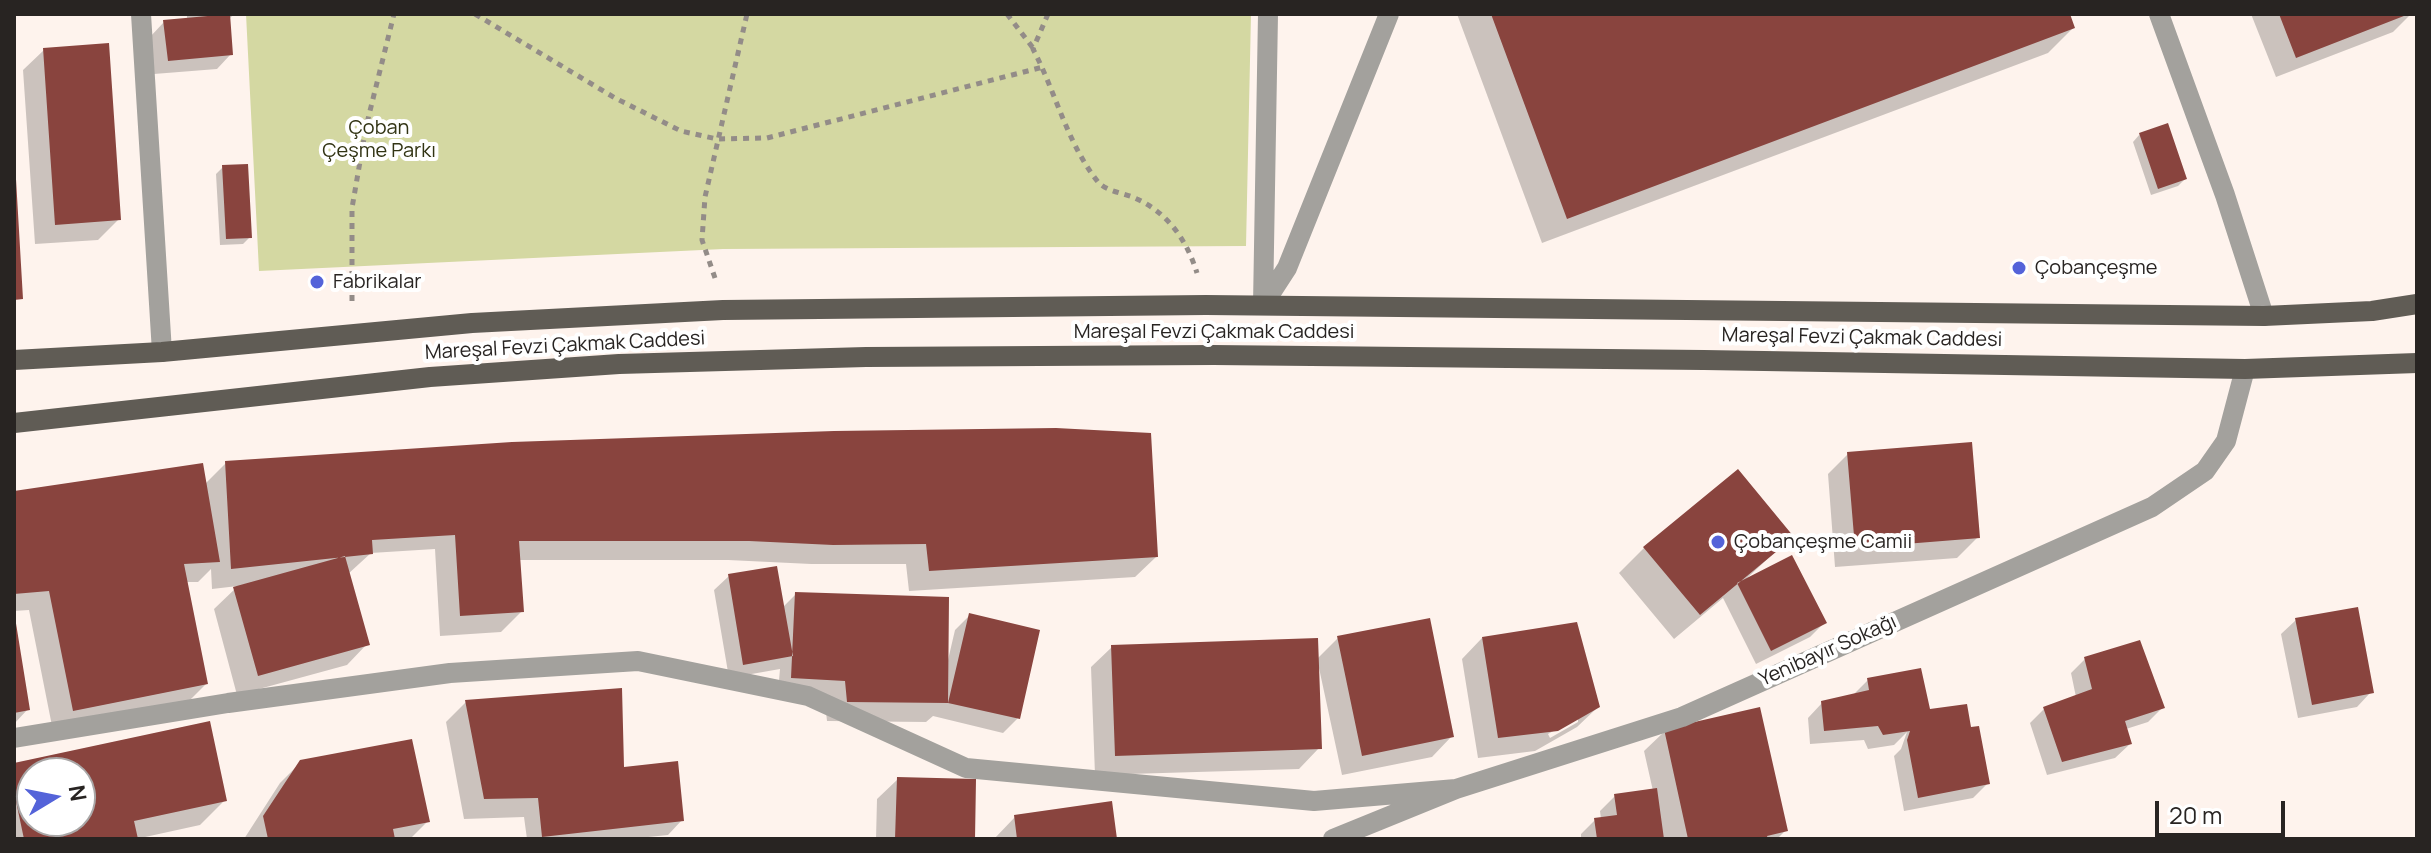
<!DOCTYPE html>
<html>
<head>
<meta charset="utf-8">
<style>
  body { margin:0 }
  #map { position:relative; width:2431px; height:853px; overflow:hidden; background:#fef3ed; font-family:Manrope,sans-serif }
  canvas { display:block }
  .frame { position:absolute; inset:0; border:16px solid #282422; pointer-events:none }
  .north { position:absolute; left:16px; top:757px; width:80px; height:80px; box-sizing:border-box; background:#fff; border:2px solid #a9a7a7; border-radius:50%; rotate:80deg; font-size:22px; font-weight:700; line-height:32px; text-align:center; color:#282422 }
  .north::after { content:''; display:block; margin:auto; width:28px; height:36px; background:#5463d9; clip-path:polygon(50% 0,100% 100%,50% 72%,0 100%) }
  .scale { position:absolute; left:2155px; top:801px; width:130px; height:36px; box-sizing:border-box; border:4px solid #282422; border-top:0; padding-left:10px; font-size:24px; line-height:28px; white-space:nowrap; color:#282422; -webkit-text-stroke:6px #fff; paint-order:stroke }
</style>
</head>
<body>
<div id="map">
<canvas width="2431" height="853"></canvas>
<div class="frame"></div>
<div class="north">N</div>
<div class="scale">20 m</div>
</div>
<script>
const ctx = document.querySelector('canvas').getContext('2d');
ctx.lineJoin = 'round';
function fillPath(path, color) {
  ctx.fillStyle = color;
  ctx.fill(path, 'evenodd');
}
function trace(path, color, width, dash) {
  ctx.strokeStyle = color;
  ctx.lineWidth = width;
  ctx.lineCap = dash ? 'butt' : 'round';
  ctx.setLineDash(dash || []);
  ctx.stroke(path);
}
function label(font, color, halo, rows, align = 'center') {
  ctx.font = font + ' Manrope,sans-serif';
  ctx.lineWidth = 8;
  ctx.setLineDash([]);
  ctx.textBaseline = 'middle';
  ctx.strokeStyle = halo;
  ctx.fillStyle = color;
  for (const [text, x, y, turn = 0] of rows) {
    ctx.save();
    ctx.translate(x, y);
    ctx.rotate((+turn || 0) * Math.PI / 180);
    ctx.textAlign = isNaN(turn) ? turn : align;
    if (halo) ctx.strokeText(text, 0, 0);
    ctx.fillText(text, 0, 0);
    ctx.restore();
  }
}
const green = new Path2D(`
  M 246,14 L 1251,14 L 1246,246 L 723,249 L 259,271 Z`);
const shadow = new Path2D(`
  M 187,14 L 234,14 L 228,20 L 231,54 L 217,69 L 154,74 L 150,37 L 164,22 L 187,20 Z
  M 1457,14 L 2067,14 L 2073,28 L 2048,53 L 1542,243 Z
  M 2251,14 L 2411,14 L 2393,32 L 2276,77 Z
  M 44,50 L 119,219 L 98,240 L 35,244 L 23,70 Z
  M 2140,134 L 2185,179 L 2178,186 L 2151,195 L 2133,142 Z
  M 223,167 L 250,237 L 243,244 L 220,245 L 216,174 Z
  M 1848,454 L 1978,537 L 1957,558 L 1835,567 L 1828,474 Z
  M 226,463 L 1156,557 L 1135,577 L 909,591 L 906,564 L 811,564 L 728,560 L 519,560 L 522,611 L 501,632 L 440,636 L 435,549 L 371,553 L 348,574 L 367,644 L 347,665 L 237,695 L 214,609 L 238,586 L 212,589 L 211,569 L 198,582 L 186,582 L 206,684 L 186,704 L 53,731 L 29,610 L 14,611 L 14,493 L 205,484 Z
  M 1737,471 L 1791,537 L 1746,579 L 1824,623 L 1810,637 L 1756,664 L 1723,598 L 1674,639 L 1619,573 L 1644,548 Z
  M 729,576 L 783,607 L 796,594 L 948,660 L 955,630 L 970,615 L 1018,718 L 1003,733 L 933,716 L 926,722 L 827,721 L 825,703 L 778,692 L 780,669 L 729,678 L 714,590 Z
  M 14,612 L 28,709 L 14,724 Z
  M 2296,620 L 2371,692 L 2357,707 L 2298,718 L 2281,634 Z
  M 1338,638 L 1452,736 L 1432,757 L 1342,775 L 1319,668 L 1317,668 L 1319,748 L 1299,769 L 1095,775 L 1091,667 L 1112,647 L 1317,659 Z
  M 1482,638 L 1598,707 L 1577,727 L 1535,751 L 1478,758 L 1462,659 ZM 1578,717 L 1578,722 L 1550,738 L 1548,734 Z
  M 2085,659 L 2162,708 L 2148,722 L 2126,729 L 2130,744 L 2115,758 L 2047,775 L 2030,723 L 2044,709 L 2076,697 L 2071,673 Z
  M 1868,680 L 1969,727 L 1988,783 L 1973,798 L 1904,811 L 1894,756 L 1901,749 L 1907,732 L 1894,745 L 1868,749 L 1864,740 L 1810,744 L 1808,718 L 1822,703 L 1854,694 Z
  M 466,702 L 623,769 L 682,820 L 668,835 L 629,839 L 527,839 L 524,817 L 464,819 L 446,722 Z
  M 208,723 L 225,800 L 200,825 L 136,839 L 14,839 L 14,765 ZM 32,773 L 80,773 L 80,821 L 32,821 Z
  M 1665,731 L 1785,831 L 1777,839 L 1581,839 L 1581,834 L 1595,820 L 1601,819 L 1600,811 L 1615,796 L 1653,791 L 1644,751 Z
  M 301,762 L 428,821 L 410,839 L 244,839 L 280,783 Z
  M 898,779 L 973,839 L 876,839 L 877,799 Z
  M 1015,817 L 1115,839 L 994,839 Z`);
const building = new Path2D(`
  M 230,14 L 233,55 L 168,61 L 163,20 Z
  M 1491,14 L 2070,14 L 2075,28 L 1567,219 Z
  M 2279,14 L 2409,14 L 2296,58 Z
  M 109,43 L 121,220 L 55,225 L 43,48 Z
  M 2168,123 L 2187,179 L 2158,189 L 2139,133 Z
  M 248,164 L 252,238 L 226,239 L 222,165 Z
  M 14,179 L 16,179 L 23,299 L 14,300 Z
  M 1056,428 L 1151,433 L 1158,557 L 929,571 L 926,544 L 833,545 L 749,541 L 519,541 L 524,612 L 460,616 L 455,535 L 372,540 L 373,554 L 231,569 L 225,461 L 512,442 L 834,431 Z
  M 1972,442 L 1980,538 L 1855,548 L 1847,452 Z
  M 203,463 L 220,562 L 184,564 L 208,684 L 73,711 L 49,591 L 14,594 L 14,491 Z
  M 1738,469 L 1794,537 L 1700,615 L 1643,547 Z
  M 1792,555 L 1827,623 L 1771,651 L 1737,583 Z
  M 345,556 L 370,645 L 258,676 L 233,587 Z
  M 777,566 L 793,656 L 743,665 L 728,574 Z
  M 795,592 L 949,597 L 948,703 L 847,702 L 845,681 L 791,678 Z
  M 2358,607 L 2374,693 L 2312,705 L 2295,618 Z
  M 14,611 L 30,710 L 14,713 Z
  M 969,613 L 1040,630 L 1020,719 L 948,703 Z
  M 1430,618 L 1454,737 L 1362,756 L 1337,636 Z
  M 1577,622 L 1600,707 L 1558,731 L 1498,738 L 1482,637 Z
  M 1318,638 L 1322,749 L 1115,756 L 1111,645 Z
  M 2140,640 L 2165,708 L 2125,721 L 2132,744 L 2062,762 L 2043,707 L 2092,689 L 2084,657 Z
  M 1921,668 L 1930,709 L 1967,704 L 1971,727 L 1979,726 L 1990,784 L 1918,798 L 1907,740 L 1910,731 L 1883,735 L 1878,726 L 1824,731 L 1821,701 L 1869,690 L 1867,678 Z
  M 622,688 L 624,767 L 678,761 L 684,821 L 542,837 L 538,798 L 484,799 L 465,700 Z
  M 1760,707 L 1788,831 L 1767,836 L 1768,839 L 1688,839 L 1664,729 Z
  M 210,721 L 227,801 L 134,821 L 138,839 L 24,839 L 14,792 L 14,763 ZM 32,773 L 80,773 L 80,821 L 32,821 Z
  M 412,739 L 430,822 L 393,829 L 395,839 L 268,839 L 263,816 L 300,760 Z
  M 897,777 L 976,779 L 975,839 L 895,839 Z
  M 1657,788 L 1664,839 L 1597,839 L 1594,818 L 1617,815 L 1614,794 Z
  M 1112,801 L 1117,839 L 1017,839 L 1014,815 Z`);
const path = new Path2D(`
  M 475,14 L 615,98 L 681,131 L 717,139 L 767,138 L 1043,67
  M 1007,14 L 1033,48
  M 1048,14 L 1033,49 C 1056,93 1067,143 1098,182 C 1107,192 1125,193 1137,199 C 1169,214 1187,241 1197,273
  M 715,278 L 702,240 L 705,197 L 747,14
  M 352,301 L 352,208 L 366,127 L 394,14`);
const minor = new Path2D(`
  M 141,14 L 162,352
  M 2159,14 L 2225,195 L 2264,316
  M 1263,305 L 1287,268 L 1389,14
  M 1263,305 L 1268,14
  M 14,738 L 228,703 L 450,673 L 638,661 L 808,696 L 966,768 L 1314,801 L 1456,789
  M 1333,839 L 1456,789 L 1682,717 L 2152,507 L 2205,471 L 2226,441 L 2245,369`);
const major = new Path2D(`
  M 14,360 L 162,352 L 472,323 L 723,310 L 1206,305 L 2264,316 L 2372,311 L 2417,304
  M 14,423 L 430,377 L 619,364 L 866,357 L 1213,355 L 1704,360 L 2245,369 L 2417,363`);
const markers = [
  [2019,268,8,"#5463d9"],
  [317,282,8,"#5463d9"],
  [1718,542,8,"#5463d9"]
];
const parkNames = [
  ["Çoban",379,128],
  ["Çeşme Parkı",379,151]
];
const poiNames = [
  ["Çobançeşme",2035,268],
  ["Fabrikalar",333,282],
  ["Çobançeşme Camii",1734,542]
];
const streetNames = [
  ["Mareşal Fevzi Çakmak Caddesi",1214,332],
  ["Mareşal Fevzi Çakmak Caddesi",1862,338,1],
  ["Mareşal Fevzi Çakmak Caddesi",565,346,-3],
  ["Yenibayır Sokağı",1828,651,-24]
];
fillPath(green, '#d4d8a2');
fillPath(shadow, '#0003');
fillPath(building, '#89443e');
trace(path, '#938c88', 5, [6, 6]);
trace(minor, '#a3a19d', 20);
trace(major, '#605c55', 20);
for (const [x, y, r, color] of markers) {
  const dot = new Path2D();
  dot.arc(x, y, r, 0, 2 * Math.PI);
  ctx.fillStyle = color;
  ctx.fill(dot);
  trace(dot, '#fff', 3);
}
label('20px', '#323414', '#fff', parkNames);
label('20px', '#282422', '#fff', poiNames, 'left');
label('20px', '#282422', '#fff', streetNames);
</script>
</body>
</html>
